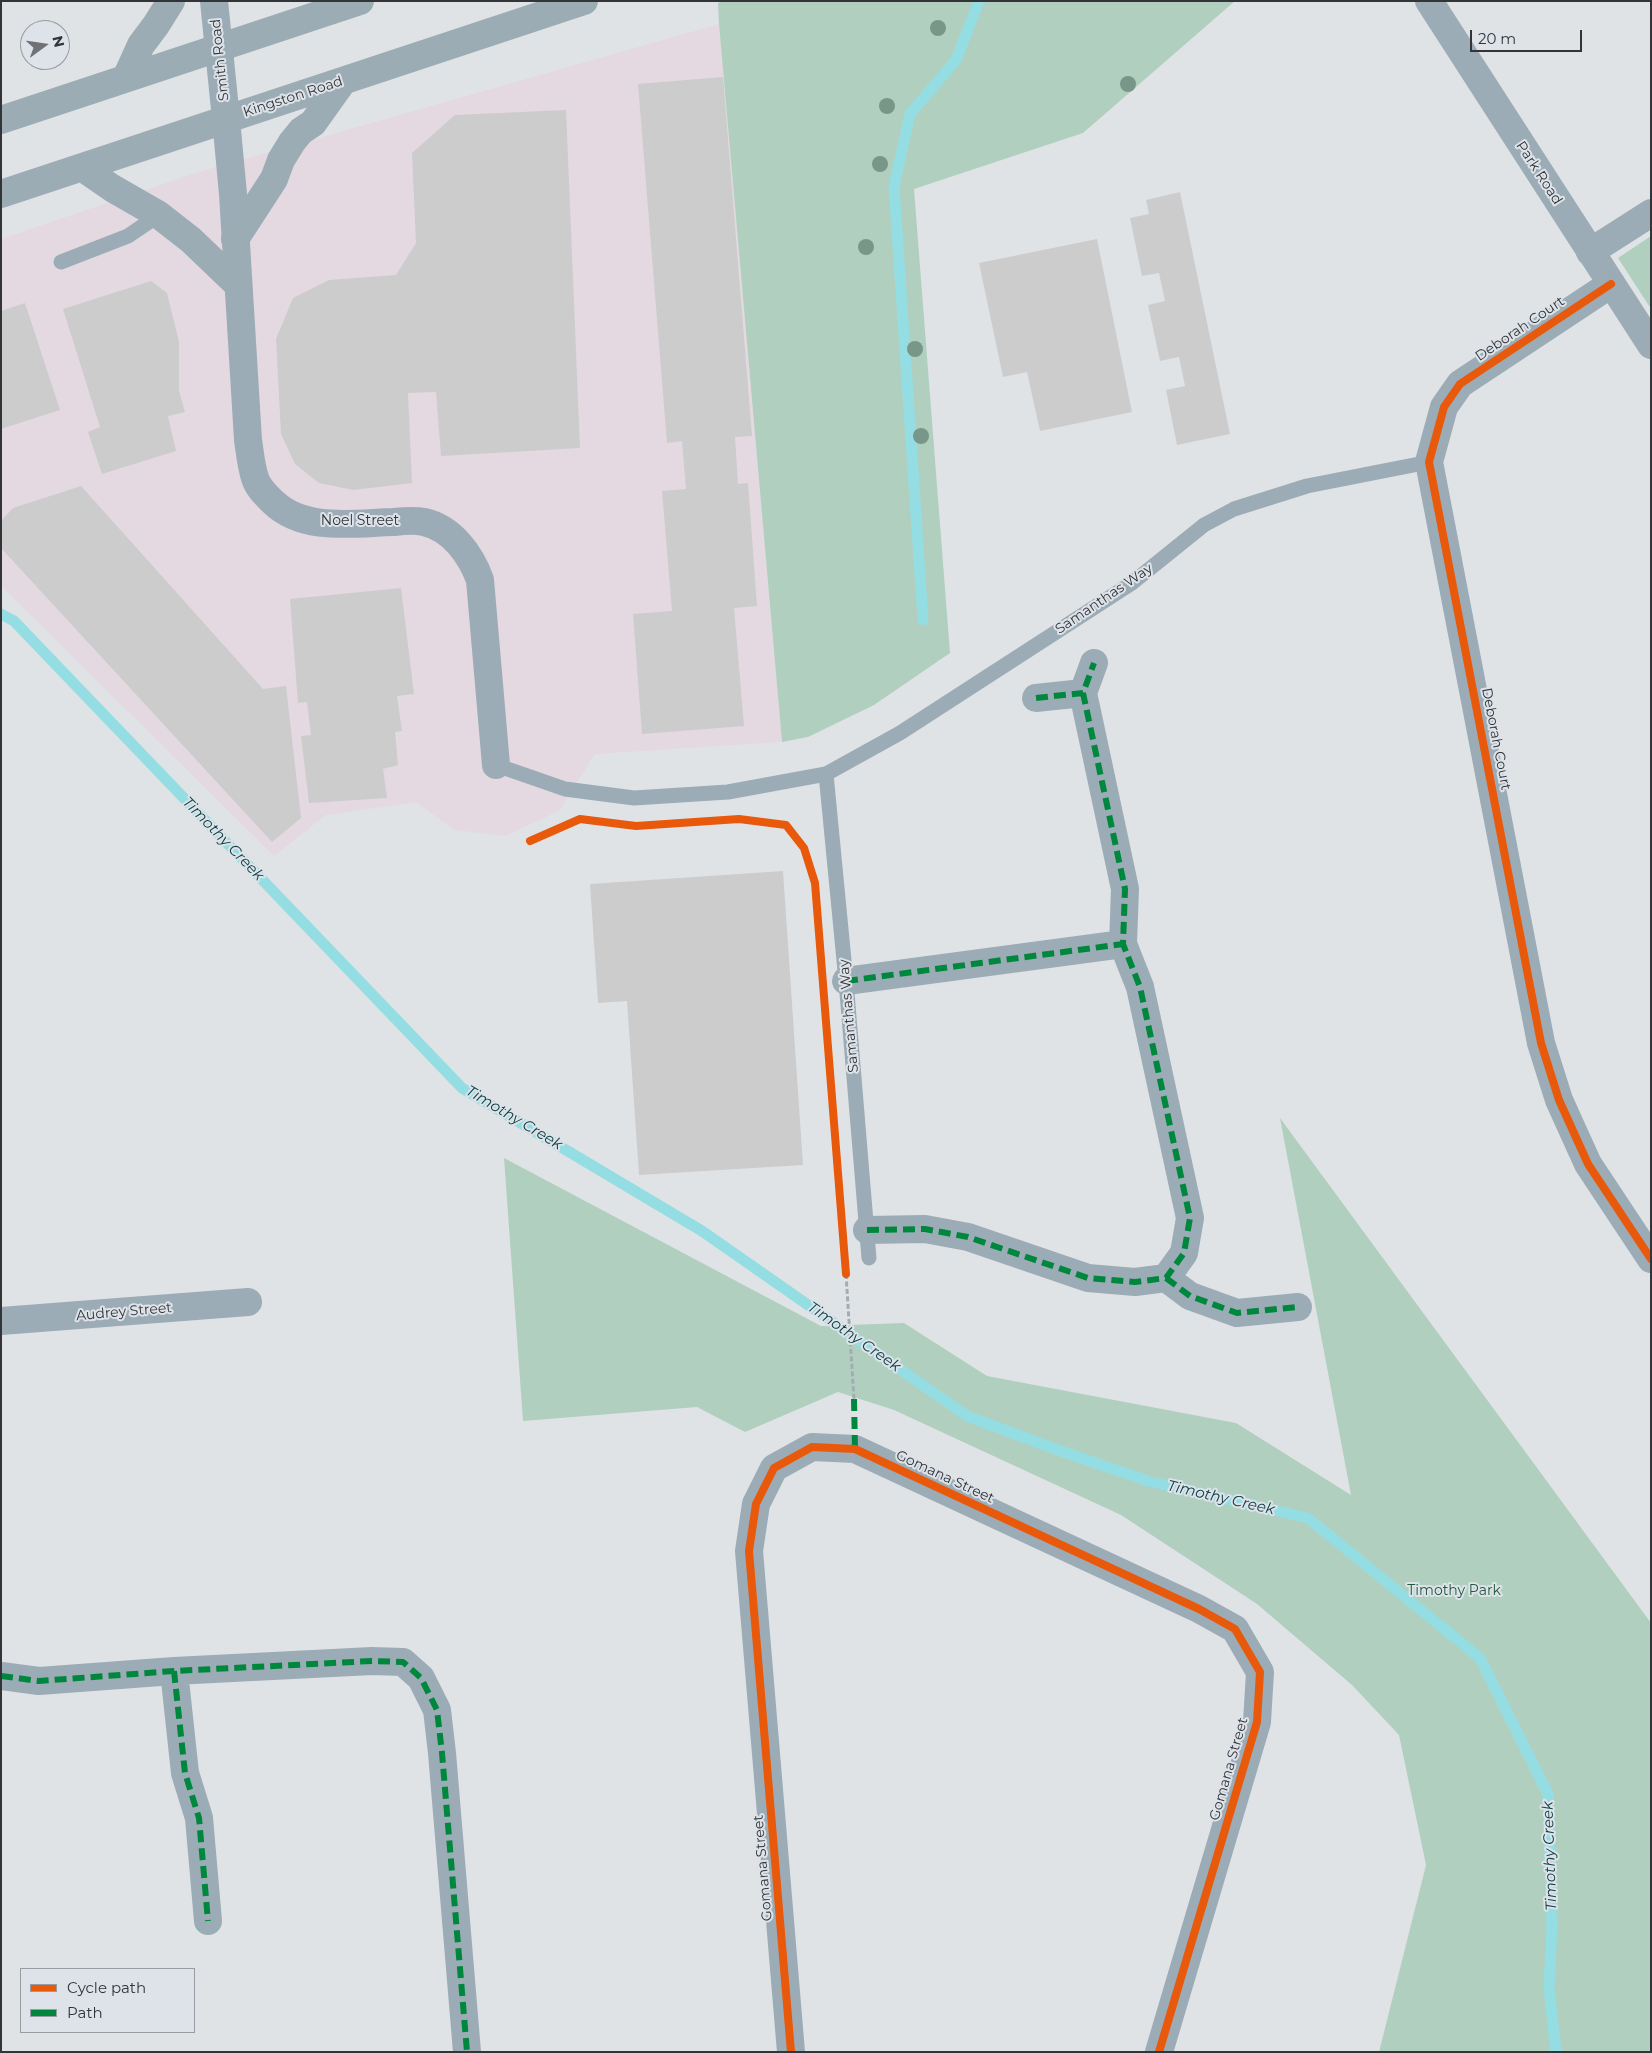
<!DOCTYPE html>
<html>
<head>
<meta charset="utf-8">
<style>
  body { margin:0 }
  #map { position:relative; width:1652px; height:2053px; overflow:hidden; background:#e0e3e6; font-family:Montserrat,sans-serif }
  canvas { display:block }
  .frame { position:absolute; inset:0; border:2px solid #323437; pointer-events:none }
  .legend { position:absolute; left:20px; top:1968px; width:175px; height:65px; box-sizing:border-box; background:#dde3e9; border:1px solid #999da2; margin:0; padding:6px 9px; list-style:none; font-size:15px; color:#323437 }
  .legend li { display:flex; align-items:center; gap:10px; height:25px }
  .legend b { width:25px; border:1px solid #999da2 }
  .north { position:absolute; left:20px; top:20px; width:50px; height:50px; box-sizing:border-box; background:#dde3e9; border:1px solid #999da2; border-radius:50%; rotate:76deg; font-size:14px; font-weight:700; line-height:20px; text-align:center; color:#323437 }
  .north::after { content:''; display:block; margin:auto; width:18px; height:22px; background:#6f7174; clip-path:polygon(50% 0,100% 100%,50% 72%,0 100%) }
  .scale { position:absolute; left:1470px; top:30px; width:112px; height:22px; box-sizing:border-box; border:2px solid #323437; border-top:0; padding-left:6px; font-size:15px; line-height:18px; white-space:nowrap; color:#323437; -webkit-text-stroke:4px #dde3e9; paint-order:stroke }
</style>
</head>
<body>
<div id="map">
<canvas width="1652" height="2053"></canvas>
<div class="frame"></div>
<ul class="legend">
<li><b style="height:6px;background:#e8590c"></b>Cycle path</li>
<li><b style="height:6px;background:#00873e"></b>Path</li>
</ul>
<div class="north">N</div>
<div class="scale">20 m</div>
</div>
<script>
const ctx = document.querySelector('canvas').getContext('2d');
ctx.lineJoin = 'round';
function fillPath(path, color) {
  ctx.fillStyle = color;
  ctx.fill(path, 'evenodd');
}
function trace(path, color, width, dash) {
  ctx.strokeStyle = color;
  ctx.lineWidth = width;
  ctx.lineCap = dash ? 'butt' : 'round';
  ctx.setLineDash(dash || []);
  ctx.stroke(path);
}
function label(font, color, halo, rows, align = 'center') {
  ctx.font = font + ' Montserrat,sans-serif';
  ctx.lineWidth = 4;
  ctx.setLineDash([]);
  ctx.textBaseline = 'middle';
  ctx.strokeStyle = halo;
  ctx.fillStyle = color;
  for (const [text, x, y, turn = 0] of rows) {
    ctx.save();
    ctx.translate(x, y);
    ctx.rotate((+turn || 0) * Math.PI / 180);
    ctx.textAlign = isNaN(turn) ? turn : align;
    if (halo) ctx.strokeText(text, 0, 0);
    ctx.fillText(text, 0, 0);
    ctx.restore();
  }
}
const commercial = new Path2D(`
  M 719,24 L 782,742 L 595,754 L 559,811 L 505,836 L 454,830 L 416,802 L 326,815 L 274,856 L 1,586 L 1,239 L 192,174 Z`);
const green = new Path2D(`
  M 724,1 L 1235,1 L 1083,133 L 914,189 L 950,653 L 874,705 L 808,737 L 782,742 L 719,24 L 718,3 Z
  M 1651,236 L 1651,309 L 1618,258 Z
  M 1280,1118 L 1651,1623 L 1651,2052 L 1379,2052 L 1426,1865 L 1399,1735 L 1352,1685 L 1257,1604 L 1121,1515 L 894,1410 L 838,1392 L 745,1432 L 697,1407 L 523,1421 L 504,1158 L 821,1326 L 904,1323 L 987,1376 L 1236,1423 L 1351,1495 Z`);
const stream = new Path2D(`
  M 1,614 L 14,621 L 462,1088 L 702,1231 L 967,1416 L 1055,1449 L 1148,1481 L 1308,1518 L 1480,1658 L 1548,1794 L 1552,1926 L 1549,1988 L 1556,2052
  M 923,620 L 894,186 L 910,114 L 956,60 L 979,1`);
const building = new Path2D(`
  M 723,77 L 752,436 L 735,437 L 738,484 L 748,483 L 757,606 L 734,608 L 744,726 L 642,734 L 633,614 L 672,611 L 662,491 L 686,489 L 682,441 L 667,443 L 638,84 Z
  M 566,110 L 580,448 L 441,456 L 436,392 L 408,393 L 412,483 L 353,490 L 319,483 L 295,464 L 281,434 L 276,339 L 293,298 L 329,280 L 396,275 L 416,243 L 412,153 L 455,115 Z
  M 1180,192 L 1230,434 L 1177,445 L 1166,390 L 1185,386 L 1179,357 L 1160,361 L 1148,305 L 1165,301 L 1159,273 L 1142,276 L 1130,218 L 1149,214 L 1146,200 Z
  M 1097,239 L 1132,412 L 1040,431 L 1027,372 L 1003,377 L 979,263 Z
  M 151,281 L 167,293 L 179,342 L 179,391 L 185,412 L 168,416 L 176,451 L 102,474 L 88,432 L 100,427 L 63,309 Z
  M 25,303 L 60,410 L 1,429 L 1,311 Z
  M 81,486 L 263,689 L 286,686 L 301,818 L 272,842 L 1,548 L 1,521 L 13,508 Z
  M 401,588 L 414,694 L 397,696 L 402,731 L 395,732 L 398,765 L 383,769 L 387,798 L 309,803 L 301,736 L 311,735 L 307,702 L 298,703 L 290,599 Z
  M 783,871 L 803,1165 L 639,1175 L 627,1001 L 598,1003 L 590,884 Z`);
const path = new Path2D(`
  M 846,1274 L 854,1399`);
const service = new Path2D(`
  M 61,262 L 128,236 L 159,215
  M 496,765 L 565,789 L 634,798 L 728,792 L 826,774 L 900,733 L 1132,583 L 1204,525 L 1234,509 L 1307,486 L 1429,462
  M 826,774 L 846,981 L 869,1258`);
const minor = new Path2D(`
  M 226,119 L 233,194 L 248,440 C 250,453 251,466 255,478 C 258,488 266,495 273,502 C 304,532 354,523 394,522 C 403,521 415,520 424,522 C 452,528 471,555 480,580 L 496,765
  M 1590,252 L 1651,213
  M 1611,284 L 1460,384 L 1444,407 L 1429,462 L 1541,1043 L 1559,1100 L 1588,1164 L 1651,1259
  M 1036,698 L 1083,693 L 1094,663
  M 846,981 L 1123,944
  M 867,1230 L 925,1229 L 968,1237 L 1088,1278 L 1135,1282 L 1166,1278 L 1184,1253 L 1190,1218 L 1140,987 L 1123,944 L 1125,889 L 1083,693
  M 1166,1278 L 1190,1296 L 1237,1313 L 1298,1307
  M 1,1321 L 248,1302
  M 174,1671 L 185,1773 L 199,1818 L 208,1921
  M 1,1676 L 39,1681 L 174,1671 L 372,1661 L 403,1662 L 421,1678 L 437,1710 L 442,1753 L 467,2052
  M 791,2052 L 749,1551 L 756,1504 L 774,1468 L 812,1447 L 855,1449 L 1199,1609 L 1235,1629 L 1260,1672 L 1257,1722 L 1159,2052`);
const tertiary = new Path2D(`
  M 214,1 L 226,119
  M 1429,1 L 1651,345`);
const primary = new Path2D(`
  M 126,78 L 141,45 L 156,25 L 171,1
  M 1,120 L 360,1
  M 83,168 L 112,188 L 159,215 L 191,240 L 238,285
  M 1,194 L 584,1
  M 235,239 L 274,179 L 281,160 L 292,142 L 301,131 L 313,123 L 343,81`);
const quiet = new Path2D(`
  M 1036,698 L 1083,693 L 1094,663
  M 846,981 L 1123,944
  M 867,1230 L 925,1229 L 968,1237 L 1088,1278 L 1135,1282 L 1166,1278 L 1184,1253 L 1190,1218 L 1140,987 L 1123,944 L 1125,889 L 1083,693
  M 1166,1278 L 1190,1296 L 1237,1313 L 1298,1307
  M 854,1399 L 855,1449
  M 174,1671 L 185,1773 L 199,1818 L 208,1921
  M 1,1676 L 39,1681 L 174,1671 L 372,1661 L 403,1662 L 421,1678 L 437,1710 L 442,1753 L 467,2052`);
const cycleway = new Path2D(`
  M 1611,284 L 1460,384 L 1444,407 L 1429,462 L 1541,1043 L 1559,1100 L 1588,1164 L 1651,1259
  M 530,841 L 580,819 L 636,826 L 739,819 L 786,825 L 804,848 L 815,883 L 846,1274
  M 791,2052 L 749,1551 L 756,1504 L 774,1468 L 812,1447 L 855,1449 L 1199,1609 L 1235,1629 L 1260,1672 L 1257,1722 L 1159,2052`);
const trees = [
  [938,28],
  [1128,84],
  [887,106],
  [880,164],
  [866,247],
  [915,349],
  [921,436]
];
const streetNames = [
  ["Smith Road",220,60,-96],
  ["Kingston Road",293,97,-18],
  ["Park Road",1539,173,57],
  ["Deborah Court",1520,329,-34],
  ["Noel Street",360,521],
  ["Samanthas Way",1104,599,-34],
  ["Deborah Court",1496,739,79],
  ["Samanthas Way",849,1016,-95],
  ["Audrey Street",124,1312,-5],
  ["Gomana Street",945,1477,25],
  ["Gomana Street",1229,1769,-74],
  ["Gomana Street",763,1868,-95]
];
const parkNames = [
  ["Timothy Park",1454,1591]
];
const waterNames = [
  ["Timothy Creek",223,839,46],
  ["Timothy Creek",514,1118,31],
  ["Timothy Creek",854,1337,35],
  ["Timothy Creek",1221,1498,13],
  ["Timothy Creek",1550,1856,-92]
];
fillPath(commercial, '#e4d9e0');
fillPath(green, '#b1cfbf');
trace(stream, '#94dde2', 11);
fillPath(building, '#ccc');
trace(path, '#a2adb3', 3, [5, 2.5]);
trace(service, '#9cacb6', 15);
trace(minor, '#9cacb6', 28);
trace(tertiary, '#9cacb6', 28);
trace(primary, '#9cacb5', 28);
trace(quiet, '#00873e', 6, [12, 6]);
trace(cycleway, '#e8590c', 8);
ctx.fillStyle = '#789789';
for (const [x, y] of trees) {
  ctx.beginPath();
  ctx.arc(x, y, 8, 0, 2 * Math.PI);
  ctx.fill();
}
label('14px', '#323437', '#dde3e9', streetNames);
label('14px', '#22593d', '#dde3e9', parkNames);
label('italic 15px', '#114144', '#dde3e9', waterNames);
</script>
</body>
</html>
